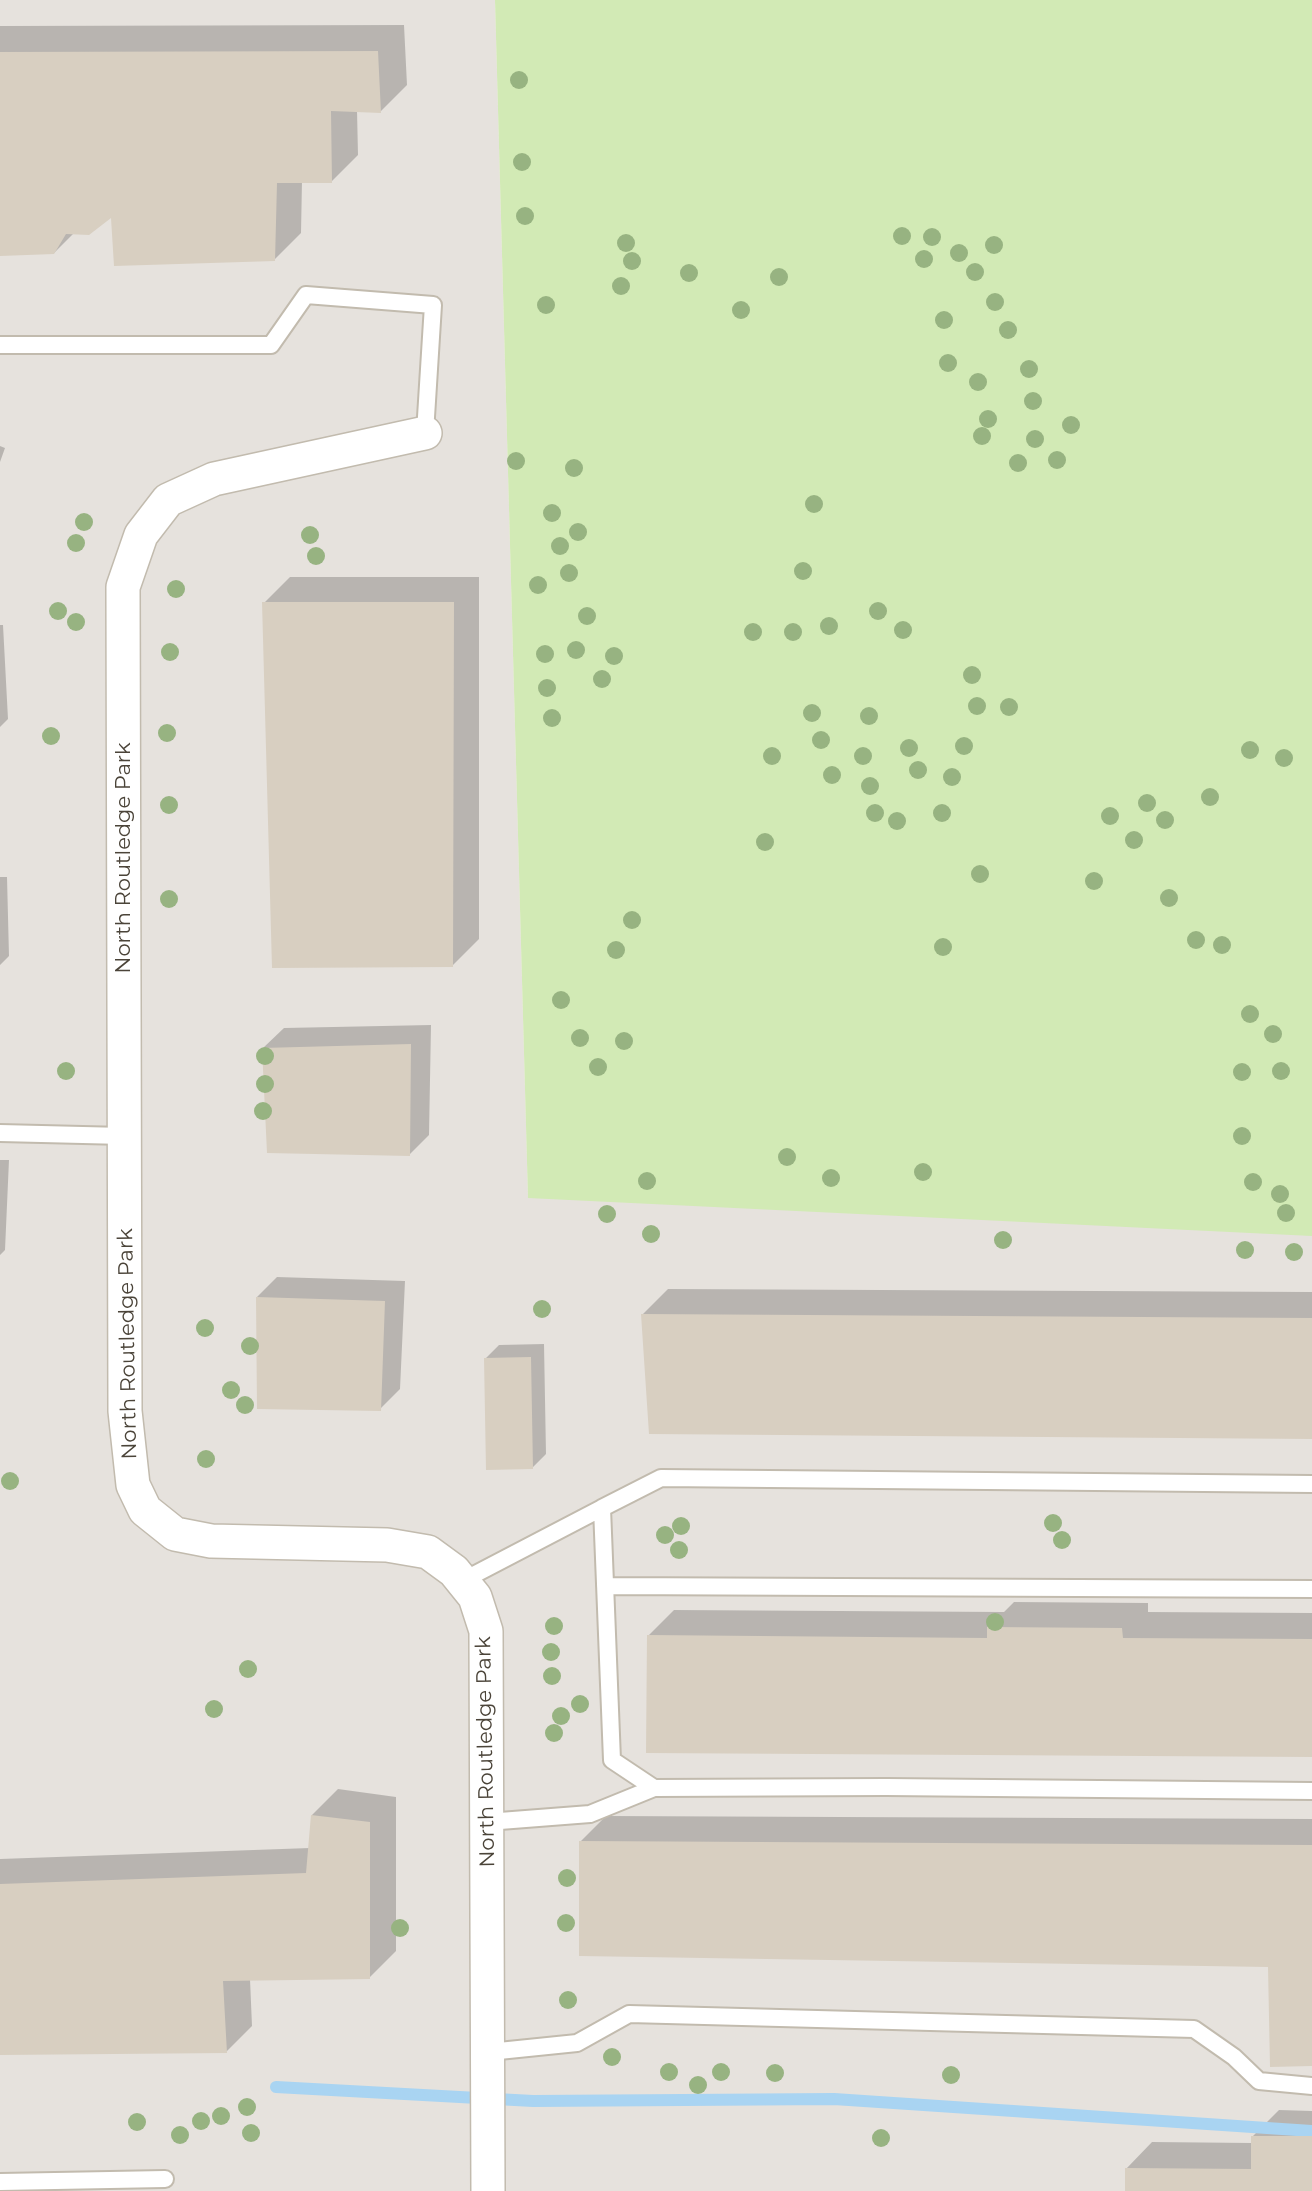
<!DOCTYPE html>
<html>
<head>
<meta charset="utf-8">
<style>
  body { margin:0 }
  canvas { display:block; background:#f6f3ec }
</style>
</head>
<body>
<canvas width="1312" height="2191"></canvas>
<script>
const ctx = document.querySelector('canvas').getContext('2d');
ctx.lineJoin = 'round';
function fillPath(path, color) {
  ctx.fillStyle = color;
  ctx.fill(path, 'evenodd');
}
function trace(path, color, width, dash) {
  ctx.strokeStyle = color;
  ctx.lineWidth = width;
  ctx.lineCap = dash ? 'butt' : 'round';
  ctx.setLineDash(dash || []);
  ctx.stroke(path);
}
function label(font, color, halo, rows, align = 'center') {
  ctx.font = font + ' Montserrat,sans-serif';
  ctx.lineWidth = 4.5;
  ctx.setLineDash([]);
  ctx.textBaseline = 'middle';
  ctx.strokeStyle = halo;
  ctx.fillStyle = color;
  for (const [text, x, y, turn = 0] of rows) {
    ctx.save();
    ctx.translate(x, y);
    ctx.rotate((+turn || 0) * Math.PI / 180);
    ctx.textAlign = isNaN(turn) ? turn : align;
    if (halo) ctx.strokeText(text, 0, 0);
    ctx.fillText(text, 0, 0);
    ctx.restore();
  }
}
const industrial = new Path2D(`
  M 0,0 L 495,0 L 528,1197 L 1312,1233 L 1312,2191 L 0,2191 Z`);
const green = new Path2D(`
  M 495,0 L 1312,0 L 1312,1236 L 528,1198 Z`);
const shadow = new Path2D(`
  M 404,25 L 407,85 L 381,111 L 357,110 L 358,155 L 332,181 L 302,181 L 301,233 L 275,259 L 112,215 L 74,233 L 54,253 L 0,255 L 0,26 Z
  M 0,446 L 5,448 L 0,462 Z
  M 290,577 L 479,577 L 479,939 L 453,965 L 264,603 Z
  M 0,625 L 3,625 L 8,719 L 0,727 Z
  M 0,877 L 7,877 L 9,956 L 0,965 Z
  M 431,1025 L 429,1135 L 409,1155 L 263,1048 L 284,1028 Z
  M 0,1160 L 9,1160 L 5,1250 L 0,1255 Z
  M 277,1277 L 405,1281 L 400,1389 L 380,1409 L 257,1297 Z
  M 668,1289 L 1312,1292 L 1312,1438 L 642,1315 Z
  M 544,1344 L 546,1454 L 532,1468 L 485,1359 L 499,1345 Z
  M 1014,1602 L 1148,1603 L 1148,1612 L 1312,1613 L 1312,1755 L 648,1636 L 674,1610 L 1004,1612 Z
  M 338,1789 L 396,1797 L 396,1951 L 370,1977 L 250,1979 L 252,2026 L 226,2052 L 0,2054 L 0,1859 L 310,1848 L 312,1815 Z
  M 606,1816 L 1312,1819 L 1312,2064 L 1270,1966 L 580,1842 Z
  M 1279,2110 L 1312,2111 L 1312,2191 L 1126,2191 L 1126,2169 L 1152,2142 L 1253,2143 L 1253,2136 Z`);
const stream = new Path2D(`
  M 276,2087 L 533,2101 L 834,2099 L 1312,2131`);
const building = new Path2D(`
  M 378,51 L 381,113 L 331,111 L 332,183 L 277,183 L 275,261 L 114,266 L 111,218 L 89,235 L 66,234 L 54,254 L 0,256 L 0,52 Z
  M 262,602 L 454,602 L 453,967 L 272,968 Z
  M 411,1044 L 410,1156 L 267,1153 L 262,1048 Z
  M 256,1297 L 385,1301 L 381,1411 L 257,1409 Z
  M 641,1314 L 1312,1318 L 1312,1439 L 649,1434 Z
  M 531,1357 L 533,1469 L 486,1470 L 484,1358 Z
  M 987,1627 L 1122,1628 L 1123,1638 L 1312,1639 L 1312,1757 L 646,1753 L 647,1635 L 987,1638 Z
  M 311,1815 L 370,1822 L 370,1979 L 223,1981 L 227,2053 L 0,2055 L 0,1884 L 306,1873 Z
  M 579,1841 L 1312,1845 L 1312,2066 L 1270,2067 L 1268,1967 L 579,1956 Z
  M 1251,2136 L 1312,2136 L 1312,2191 L 1125,2191 L 1125,2168 L 1251,2169 Z`);
const lane = new Path2D(`
  M 0,345 L 271,345 L 306,295 L 433,305 L 425,433
  M 0,1133 L 124,1136
  M 1312,1484 L 661,1478 L 602,1508 L 612,1760 L 654,1788 L 886,1787 L 1312,1791
  M 462,1581 L 602,1508
  M 605,1586 L 1312,1589
  M 487,1822 L 590,1814 L 654,1788
  M 489,2052 L 577,2043 L 629,2014 L 1194,2029 L 1234,2057 L 1259,2081 L 1312,2086
  M 0,2182 L 165,2179`);
const street = new Path2D(`
  M 425,433 L 214,479 L 168,500 L 141,535 L 123,587 L 125,1411 L 133,1485 L 145,1510 L 175,1534 L 211,1541 L 387,1545 L 428,1552 L 454,1571 L 475,1597 L 486,1631 L 488,2191`);
const trees = [
  [519,80],
  [522,162],
  [525,216],
  [902,236],
  [932,237],
  [626,243],
  [994,245],
  [959,253],
  [924,259],
  [632,261],
  [975,272],
  [689,273],
  [779,277],
  [621,286],
  [995,302],
  [546,305],
  [741,310],
  [944,320],
  [1008,330],
  [948,363],
  [1029,369],
  [978,382],
  [1033,401],
  [988,419],
  [1071,425],
  [982,436],
  [1035,439],
  [1057,460],
  [516,461],
  [1018,463],
  [574,468],
  [814,504],
  [552,513],
  [84,522],
  [578,532],
  [310,535],
  [76,543],
  [560,546],
  [316,556],
  [803,571],
  [569,573],
  [538,585],
  [176,589],
  [58,611],
  [878,611],
  [587,616],
  [76,622],
  [829,626],
  [903,630],
  [753,632],
  [793,632],
  [576,650],
  [170,652],
  [545,654],
  [614,656],
  [972,675],
  [602,679],
  [547,688],
  [977,706],
  [1009,707],
  [812,713],
  [869,716],
  [552,718],
  [167,733],
  [51,736],
  [821,740],
  [964,746],
  [909,748],
  [1250,750],
  [772,756],
  [863,756],
  [1284,758],
  [918,770],
  [832,775],
  [952,777],
  [870,786],
  [1210,797],
  [1147,803],
  [169,805],
  [875,813],
  [942,813],
  [1110,816],
  [1165,820],
  [897,821],
  [1134,840],
  [765,842],
  [980,874],
  [1094,881],
  [1169,898],
  [169,899],
  [632,920],
  [1196,940],
  [1222,945],
  [943,947],
  [616,950],
  [561,1000],
  [1250,1014],
  [1273,1034],
  [580,1038],
  [624,1041],
  [265,1056],
  [598,1067],
  [66,1071],
  [1281,1071],
  [1242,1072],
  [265,1084],
  [263,1111],
  [1242,1136],
  [787,1157],
  [923,1172],
  [831,1178],
  [647,1181],
  [1253,1182],
  [1280,1194],
  [1286,1213],
  [607,1214],
  [651,1234],
  [1003,1240],
  [1245,1250],
  [1294,1252],
  [542,1309],
  [205,1328],
  [250,1346],
  [231,1390],
  [245,1405],
  [206,1459],
  [10,1481],
  [1053,1523],
  [681,1526],
  [665,1535],
  [1062,1540],
  [679,1550],
  [995,1622],
  [554,1626],
  [551,1652],
  [248,1669],
  [552,1676],
  [580,1704],
  [214,1709],
  [561,1716],
  [554,1733],
  [567,1878],
  [566,1923],
  [400,1928],
  [568,2000],
  [612,2057],
  [669,2072],
  [721,2072],
  [775,2073],
  [951,2075],
  [698,2085],
  [247,2107],
  [221,2116],
  [201,2121],
  [137,2122],
  [251,2133],
  [180,2135],
  [881,2138]
];
const streetNames = [
  ["North Routledge Park",124,858,-90],
  ["North Routledge Park",128,1344,-91],
  ["North Routledge Park",486,1752,-91]
];
fillPath(industrial, '#e6e2dd');
fillPath(green, '#d2eab5');
fillPath(shadow, '#0003');
trace(stream, '#a9d4f2', 12);
fillPath(building, '#d8cfc1');
trace(lane, '#c2bbae', 20);
trace(street, '#c2bbae', 36);
trace(lane, '#fff', 16);
trace(street, '#fff', 33);
ctx.fillStyle = '#97b381';
for (const [x, y] of trees) {
  ctx.beginPath();
  ctx.arc(x, y, 9, 0, 2 * Math.PI);
  ctx.fill();
}
label('21px', '#4b4439', '#fff', streetNames);
</script>
</body>
</html>
